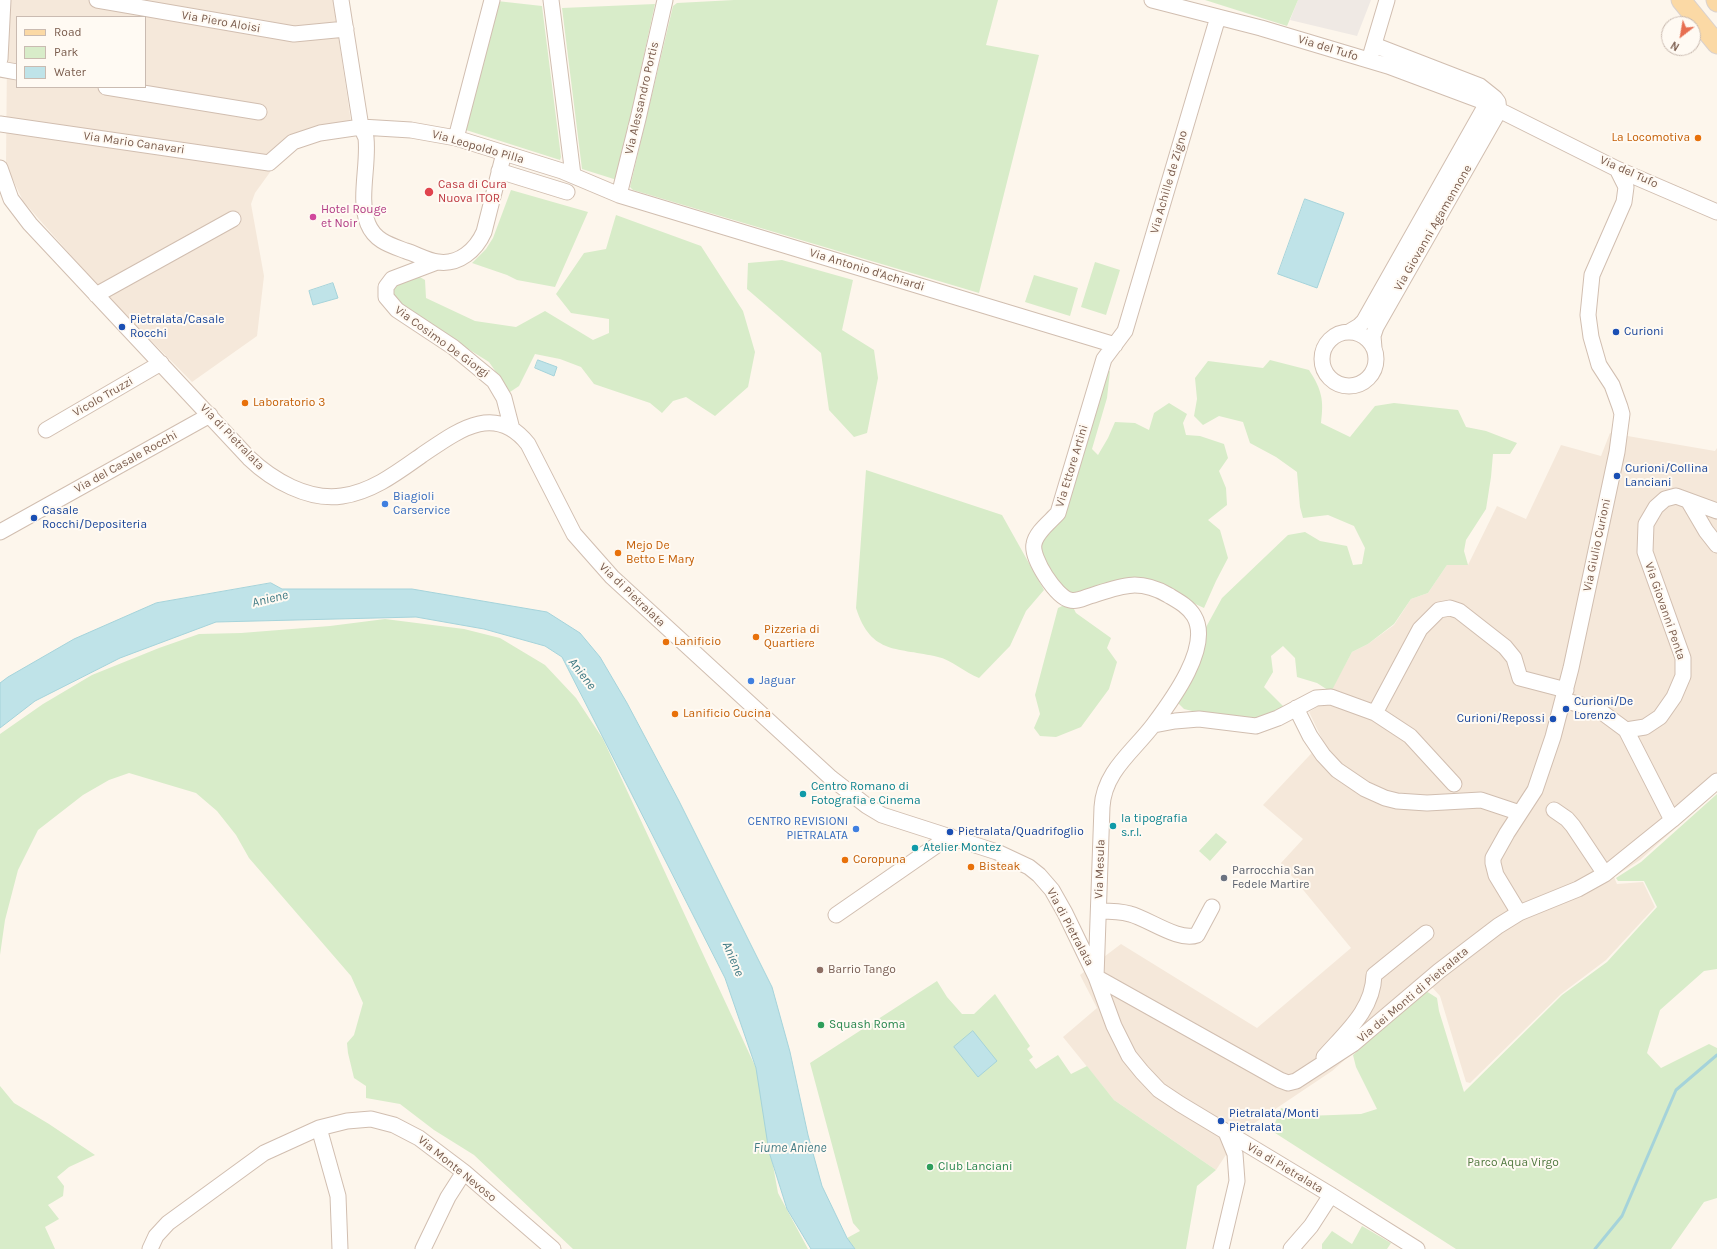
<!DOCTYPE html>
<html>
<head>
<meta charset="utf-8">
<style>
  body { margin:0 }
  #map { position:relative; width:1717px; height:1249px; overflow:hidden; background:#fdf6ec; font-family:Karla,sans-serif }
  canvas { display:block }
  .legend { position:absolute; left:16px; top:16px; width:130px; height:72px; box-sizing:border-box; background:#fffaf3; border:1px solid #cabbb1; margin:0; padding:5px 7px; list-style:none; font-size:12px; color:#7a5c4d }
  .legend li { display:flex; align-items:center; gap:8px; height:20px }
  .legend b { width:20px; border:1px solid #cabbb1 }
  .north { position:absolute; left:1661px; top:16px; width:40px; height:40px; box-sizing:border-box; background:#fffaf3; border:1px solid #cabbb1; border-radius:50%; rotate:211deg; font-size:11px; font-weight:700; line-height:16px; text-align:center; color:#7a5c4d }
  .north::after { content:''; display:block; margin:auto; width:14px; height:18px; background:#e76f51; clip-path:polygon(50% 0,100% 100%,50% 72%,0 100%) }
</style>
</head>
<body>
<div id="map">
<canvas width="1717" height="1249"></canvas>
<ul class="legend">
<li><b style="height:5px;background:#fbd9a5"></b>Road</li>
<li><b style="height:11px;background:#d8ecc9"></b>Park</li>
<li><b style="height:11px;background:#bfe3e8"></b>Water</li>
</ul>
<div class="north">N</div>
</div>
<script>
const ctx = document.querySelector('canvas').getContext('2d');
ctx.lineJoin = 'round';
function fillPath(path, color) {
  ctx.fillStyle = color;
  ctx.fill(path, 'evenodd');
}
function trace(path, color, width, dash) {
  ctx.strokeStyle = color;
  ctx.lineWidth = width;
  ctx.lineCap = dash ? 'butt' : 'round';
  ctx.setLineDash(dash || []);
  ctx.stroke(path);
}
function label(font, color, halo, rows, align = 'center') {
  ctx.font = font + ' Karla,sans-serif';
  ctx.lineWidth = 4;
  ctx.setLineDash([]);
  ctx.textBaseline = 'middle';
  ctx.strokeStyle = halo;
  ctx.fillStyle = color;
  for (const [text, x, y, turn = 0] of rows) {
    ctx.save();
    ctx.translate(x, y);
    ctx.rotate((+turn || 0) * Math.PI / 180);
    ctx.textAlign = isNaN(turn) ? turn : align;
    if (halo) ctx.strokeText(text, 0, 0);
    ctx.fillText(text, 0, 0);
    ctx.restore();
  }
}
const residential = new Path2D(`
  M 10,0 L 333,0 L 351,122 L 300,146 L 273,168 L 255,193 L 251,204 L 264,276 L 257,336 L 192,382 L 105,294 L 23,201 L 6,165 L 7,56 ZM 17,17 L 145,17 L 145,87 L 17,87 Z
  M 1610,433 L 1715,451 L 1717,448 L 1717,791 L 1640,860 L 1614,877 L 1617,884 L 1643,882 L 1655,907 L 1606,960 L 1561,994 L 1470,1083 L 1466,1082 L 1440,996 L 1430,985 L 1332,1071 L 1241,1132 L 1216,1170 L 1114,1100 L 1063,1037 L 1097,1008 L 1080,975 L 1121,944 L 1257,1028 L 1351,948 L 1281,863 L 1303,839 L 1263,805 L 1323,741 L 1309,712 L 1328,700 L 1333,687 L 1352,652 L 1368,644 L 1394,625 L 1411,599 L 1428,593 L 1447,565 L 1468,565 L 1497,506 L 1526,519 L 1561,445 L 1601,456 Z`);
const industrial = new Path2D(`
  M 1298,0 L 1371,0 L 1357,36 L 1290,20 Z`);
const green = new Path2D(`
  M 734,0 L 998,0 L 986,45 L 1039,55 L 979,293 L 633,190 L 630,187 L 673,6 L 677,3 Z
  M 1205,0 L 1298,0 L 1287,26 Z
  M 497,1 L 542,6 L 561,157 L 560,160 L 466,130 Z
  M 655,4 L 617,180 L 582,169 L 562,8 Z
  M 511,190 L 588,212 L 555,287 L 517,280 L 507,275 L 472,263 L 486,249 L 493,238 Z
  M 616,215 L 701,246 L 743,311 L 755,352 L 748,387 L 715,416 L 686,397 L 673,401 L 662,413 L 650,403 L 594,384 L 581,367 L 560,359 L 535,354 L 519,386 L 510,392 L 489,362 L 404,309 L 395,299 L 393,288 L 402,281 L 418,276 L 425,280 L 426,298 L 475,321 L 516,327 L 545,311 L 593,340 L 609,333 L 609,319 L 571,313 L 556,294 L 584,253 L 606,249 Z
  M 782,260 L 853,280 L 842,330 L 874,350 L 878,378 L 867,433 L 854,437 L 829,410 L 821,353 L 747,289 L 748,263 Z
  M 1095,262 L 1120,270 L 1106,315 L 1081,307 Z
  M 1034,275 L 1078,288 L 1070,316 L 1025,302 Z
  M 1270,360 L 1309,370 C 1322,390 1324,400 1321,423 L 1350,437 L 1375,406 L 1394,403 L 1458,410 L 1466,427 L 1486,431 L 1517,443 L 1510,454 L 1493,454 L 1491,477 L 1486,509 L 1466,540 L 1464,551 L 1468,565 L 1447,565 L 1428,593 L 1411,599 L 1394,624 L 1368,644 L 1352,652 L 1331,692 L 1317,683 L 1297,677 L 1295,658 L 1283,646 L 1271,656 L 1273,672 L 1264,687 L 1286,709 L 1259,719 L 1225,719 L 1184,709 L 1176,701 L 1205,629 L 1222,598 L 1288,535 L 1305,532 L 1320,541 L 1347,546 L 1353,565 L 1362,564 L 1365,548 L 1354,526 L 1328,515 L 1303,518 L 1300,507 L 1297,472 L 1276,457 L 1250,443 L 1243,422 L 1219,416 L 1203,425 L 1194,416 L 1197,399 L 1195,378 L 1208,361 L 1263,368 Z
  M 1110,371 L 1107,398 L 1092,449 L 1098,455 L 1108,438 L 1115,422 L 1135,423 L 1149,430 L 1154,413 L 1169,403 L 1187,414 L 1183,423 L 1186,435 L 1200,436 L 1224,444 L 1228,458 L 1219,471 L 1226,488 L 1227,505 L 1208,520 L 1220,530 L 1228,558 L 1216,581 L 1204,608 L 1165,590 L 1077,596 L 1065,595 L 1040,559 L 1038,544 L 1063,510 L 1103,373 Z
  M 866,470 L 1002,515 L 1044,590 L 1026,611 L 1010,646 L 979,678 C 966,673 950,659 938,657 C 899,647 871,656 856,608 Z
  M 1064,605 L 1073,607 L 1076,613 L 1111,638 L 1107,648 L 1117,662 L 1109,689 L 1081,727 L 1056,737 L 1040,736 L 1034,728 L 1040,714 L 1035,695 L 1058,608 Z
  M 385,619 L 464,629 L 500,638 L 545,665 L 576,698 L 603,739 L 756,1068 L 760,1081 L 769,1143 L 778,1193 L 808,1249 L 573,1249 L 474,1155 L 434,1130 L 400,1104 L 366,1098 L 366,1086 L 354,1078 L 348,1053 L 347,1043 L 354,1035 L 363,1003 L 351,976 L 249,858 L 236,835 L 217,811 L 196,793 L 129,773 L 109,780 L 83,795 L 38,830 L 18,870 L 5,920 L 0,955 L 0,734 L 43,704 L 92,675 L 159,648 L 199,634 L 241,633 L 330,626 Z
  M 1717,794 L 1717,969 L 1704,971 L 1660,1010 L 1647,1053 L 1661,1068 L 1709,1044 L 1717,1048 L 1717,1198 L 1704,1202 L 1671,1249 L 1456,1249 L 1272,1131 L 1281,1108 L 1306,1116 L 1361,1114 L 1377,1109 L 1356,1067 L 1353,1055 L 1404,1009 L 1426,991 L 1437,998 L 1439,1011 L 1464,1092 L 1562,995 L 1607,962 L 1657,907 L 1644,881 L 1618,881 L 1616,878 L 1641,862 Z
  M 1216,833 L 1227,842 L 1210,861 L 1199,851 Z
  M 937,981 L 947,997 L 962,1014 L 974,1014 L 995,994 L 1030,1046 L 1027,1049 L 1033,1057 L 1029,1060 L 1036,1069 L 1058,1055 L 1071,1074 L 1087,1066 L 1114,1100 L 1216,1170 L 1197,1186 L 1186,1249 L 855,1249 L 847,1238 L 860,1231 L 853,1223 L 810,1063 Z
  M 0,1086 L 14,1103 L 49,1124 L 95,1155 L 69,1167 L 57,1177 L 64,1186 L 63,1196 L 48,1205 L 59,1219 L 45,1227 L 55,1249 L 0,1249 Z
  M 1362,1226 L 1391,1243 L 1387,1249 L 1322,1249 L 1322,1244 L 1332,1231 L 1352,1244 Z`);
const water = new Path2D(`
  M 1305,199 L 1344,213 L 1317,288 L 1278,274 Z
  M 333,283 L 338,298 L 313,305 L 309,291 Z
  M 538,360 L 557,367 L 554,376 L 535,368 Z
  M 271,583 L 282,589 L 412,589 L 547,612 L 580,633 L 600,657 L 627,703 L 679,801 L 772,987 L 790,1052 L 808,1135 L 822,1186 L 847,1238 L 855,1249 L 811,1249 L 787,1209 L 769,1152 L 756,1068 L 725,978 L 562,657 L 545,646 L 484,629 L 416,617 L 216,622 L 120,658 L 35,701 L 0,728 L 0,683 L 8,677 L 74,639 L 156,603 Z
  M 973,1031 L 997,1061 L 978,1077 L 954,1047 Z`);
const stream = new Path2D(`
  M 1595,1249 L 1622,1216 L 1676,1090 L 1717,1055`);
const minor = new Path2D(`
  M 97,0 L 294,34 L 346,29
  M 341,0 L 361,127 L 366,138 C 369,165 358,199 368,224 C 375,241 390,245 406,251 C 416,254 428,261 438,262 C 459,265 476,250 484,232 L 504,153
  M 551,0 L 573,175
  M 1152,0 L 1261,28 L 1388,66 L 1479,100 L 1486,105 L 1505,113 L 1617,169 L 1717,212
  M 1218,17 L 1125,331 L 1104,359 L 1058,513 C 1050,522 1036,532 1034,544 C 1031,558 1056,597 1070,600 C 1076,602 1084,598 1090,596 C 1121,586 1138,578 1168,595 C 1178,601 1188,606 1194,616 C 1212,646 1172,700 1154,724 C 1134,751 1104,771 1102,807 L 1096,977 L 1280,1080 L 1288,1083 L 1296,1081 L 1353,1044 L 1439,971 L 1498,926 L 1519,913 L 1578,889 L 1605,874 L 1672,820 L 1717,781
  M 1371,54 L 1387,0
  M 0,59 L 3,0
  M 0,69 L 17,72
  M 106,87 L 259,112
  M 0,124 L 269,163 L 293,142 L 320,133 L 361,127 L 411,130 L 456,138 L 562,171 L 619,195 L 1115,345
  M 456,138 L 492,0
  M 0,168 L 11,199 L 30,224 L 249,458 C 272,480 308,501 342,496 C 372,492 398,472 422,455 C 455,433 494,401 528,444 L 574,534 L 612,577 L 831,778 L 867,806 L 882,815 L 997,852 L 1029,867 L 1039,875 L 1052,890 L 1065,913 L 1096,977 L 1114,1026 L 1129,1056 L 1142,1072 L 1159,1090 L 1180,1104 L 1331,1195 L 1417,1249
  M 499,171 L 567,192
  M 619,195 L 638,119 L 665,0
  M 437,262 L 392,279 L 386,287 L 386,297 L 397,310 L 453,347 L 494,381 L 504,398 L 512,429
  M 96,295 L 233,219
  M 1349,332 L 1359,326 L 1364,321 L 1486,105
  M1322 359a27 27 0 1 1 54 0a27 27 0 1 1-54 0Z
  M 1374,348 L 1373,336 L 1376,327 L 1499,111 L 1498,102 L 1495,98 L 1480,86 L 1374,45
  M 46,430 L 161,363
  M 1689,502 L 1706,531 L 1717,545
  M 0,532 L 210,415
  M 1563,700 L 1599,710 L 1626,730 L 1672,820
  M 1296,708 L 1310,736 L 1323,755 L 1337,770 L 1365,789 L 1385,798 L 1397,801 L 1427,803 L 1481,800 L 1520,813
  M 1375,713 L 1420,629 L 1439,610 L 1450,608 L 1459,611 L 1505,647 L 1514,658 L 1520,678 L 1566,690
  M 1154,725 L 1175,721 L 1199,719 L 1256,726 L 1278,718 L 1316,698 L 1331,697 L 1375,713 L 1410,736 L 1454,784
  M 1626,730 L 1645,727 L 1660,717 L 1674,697 L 1683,676 L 1683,658 L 1645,552 L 1646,524 L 1656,507 L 1665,499 L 1676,496 L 1717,511
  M 1554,810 L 1567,819 L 1573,826 L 1605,874
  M 1099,911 C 1109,911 1120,911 1130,914 C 1149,919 1179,942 1197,935 L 1212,907
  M 1519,913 L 1496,875 L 1493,863 L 1493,858 L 1507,833 L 1535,790 L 1553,737 L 1571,668 L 1617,452 L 1622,414 L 1620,407 L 1612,385 L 1599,365 L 1591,337 L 1588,315 L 1592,275 L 1624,202 L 1626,187 L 1617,169
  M 836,915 L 950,836
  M 1324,1057 C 1346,1032 1373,1010 1374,975 L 1426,933
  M 319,1128 L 338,1196 L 340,1249
  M 150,1249 L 156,1236 L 168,1223 L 264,1153 L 319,1128 L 347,1121 L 371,1119 L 394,1125 L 419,1138 L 464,1172 L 553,1249
  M 423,1249 L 448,1197 L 464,1172
  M 1221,1249 L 1237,1181 L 1235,1154 L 1226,1132
  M 1291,1249 L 1311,1226 L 1331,1195`);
const major = new Path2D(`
  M 1681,0 L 1717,44
  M 1716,0 L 1717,2`);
const markers = [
  [1698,138,4,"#e8710a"],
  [429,192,5,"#e0444e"],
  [313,217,4,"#d1479c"],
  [122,327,4,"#1a4fb4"],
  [1616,332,4,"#1a4fb4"],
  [245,403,4,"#e8710a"],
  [1617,476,4,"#1a4fb4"],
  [385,504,4,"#3f7fe0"],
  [34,518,4,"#1a4fb4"],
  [618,553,4,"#e8710a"],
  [756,637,4,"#e8710a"],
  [666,642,4,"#e8710a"],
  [751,681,4,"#3f7fe0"],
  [1566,709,4,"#1a4fb4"],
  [675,714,4,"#e8710a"],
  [1553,719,4,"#1a4fb4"],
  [803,794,4,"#0f9aa8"],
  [1113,826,4,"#0f9aa8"],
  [856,829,4,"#3f7fe0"],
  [950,832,4,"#1a4fb4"],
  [915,848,4,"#0f9aa8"],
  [845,860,4,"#e8710a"],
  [971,867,4,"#e8710a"],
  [1224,878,4,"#6b7280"],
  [820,970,4,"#8d6e63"],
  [821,1025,4,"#2e9e5b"],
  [1221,1121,4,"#1a4fb4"],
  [930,1167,4,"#2e9e5b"]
];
const streetNames = [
  ["Via Piero Aloisi",221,22,10],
  ["Via del Tufo",1328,48,17],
  ["Via Alessandro Portis",642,98,-77],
  ["Via Mario Canavari",134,143,8],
  ["Via Leopoldo Pilla",478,147,16],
  ["Via del Tufo",1629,172,24],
  ["Via Achille de Zigno",1169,182,-74],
  ["Via Giovanni Agamennone",1433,228,-60],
  ["Via Antonio d'Achiardi",867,270,17],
  ["Via Cosimo De Giorgi",442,342,36],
  ["Vicolo Truzzi",103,397,-30],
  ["Via di Pietralata",232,437,46],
  ["Via del Casale Rocchi",126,462,-29],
  ["Via Ettore Artini",1072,466,-73],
  ["Via Giulio Curioni",1597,545,-78],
  ["Via di Pietralata",632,595,44],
  ["Via Giovanni Penta",1665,611,71],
  ["Via Mesula",1100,869,-88],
  ["Via di Pietralata",1070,927,62],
  ["Via dei Monti di Pietralata",1413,995,-40],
  ["Via di Pietralata",1285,1168,31],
  ["Via Monte Nevoso",457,1169,39]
];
const foodNames = [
  ["La Locomotiva",1690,138,"right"],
  ["Laboratorio 3",253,403],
  ["Mejo De",626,546],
  ["Betto E Mary",626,560],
  ["Pizzeria di",764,630],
  ["Quartiere",764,644],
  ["Lanificio",674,642],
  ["Lanificio Cucina",683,714],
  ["Coropuna",853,860],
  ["Bisteak",979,867]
];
const healthNames = [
  ["Casa di Cura",438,185],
  ["Nuova ITOR",438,199]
];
const hotelNames = [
  ["Hotel Rouge",321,210],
  ["et Noir",321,224]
];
const transitNames = [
  ["Pietralata/Casale",130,320],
  ["Rocchi",130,334],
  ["Curioni",1624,332],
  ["Curioni/Collina",1625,469],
  ["Lanciani",1625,483],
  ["Casale",42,511],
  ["Rocchi/Depositeria",42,525],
  ["Curioni/De",1574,702],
  ["Lorenzo",1574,716],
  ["Curioni/Repossi",1545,719,"right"],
  ["Pietralata/Quadrifoglio",958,832],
  ["Pietralata/Monti",1229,1114],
  ["Pietralata",1229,1128]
];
const shopNames = [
  ["Biagioli",393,497],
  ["Carservice",393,511],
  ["Jaguar",759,681],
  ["CENTRO REVISIONI",848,822,"right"],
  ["PIETRALATA",848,836,"right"]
];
const cultureNames = [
  ["Centro Romano di",811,787],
  ["Fotografia e Cinema",811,801],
  ["la tipografia",1121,819],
  ["s.r.l.",1121,833],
  ["Atelier Montez",923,848]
];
const worshipNames = [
  ["Parrocchia San",1232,871],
  ["Fedele Martire",1232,885]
];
const educationNames = [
  ["Barrio Tango",828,970]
];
const leisureNames = [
  ["Squash Roma",829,1025],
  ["Club Lanciani",938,1167]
];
const parkNames = [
  ["Parco Aqua Virgo",1513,1163]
];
const waterNames = [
  ["Aniene",270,599,-13],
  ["Aniene",582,674,52],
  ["Aniene",733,959,67],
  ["Fiume Aniene",790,1148]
];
fillPath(residential, '#f5e8da');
fillPath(industrial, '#efe9e4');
fillPath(green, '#d8ecc9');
fillPath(water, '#bfe3e8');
trace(water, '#a5d3da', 1);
trace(stream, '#a5d3da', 3);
trace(minor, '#d1beb0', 17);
trace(major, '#dad1cd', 21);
trace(minor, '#fff', 15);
trace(major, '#fbd9a5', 19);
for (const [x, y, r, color] of markers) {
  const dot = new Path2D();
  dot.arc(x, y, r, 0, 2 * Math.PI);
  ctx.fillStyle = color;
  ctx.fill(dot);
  trace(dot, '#fffaf3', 1.5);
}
label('12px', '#7a5c4d', '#fffaf3', streetNames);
label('12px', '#c56008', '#fffaf3', foodNames, 'left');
label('12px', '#be3a42', '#fffaf3', healthNames, 'left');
label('12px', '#b23c85', '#fffaf3', hotelNames, 'left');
label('12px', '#164399', '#fffaf3', transitNames, 'left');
label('12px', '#366cbe', '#fffaf3', shopNames, 'left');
label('12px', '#0d838f', '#fffaf3', cultureNames, 'left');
label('12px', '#5b616d', '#fffaf3', worshipNames, 'left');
label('12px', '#785e54', '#fffaf3', educationNames, 'left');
label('12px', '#27864d', '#fffaf3', leisureNames, 'left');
label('12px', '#537a41', '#fffaf3', parkNames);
label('italic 13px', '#437c86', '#fffaf3', waterNames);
</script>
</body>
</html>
